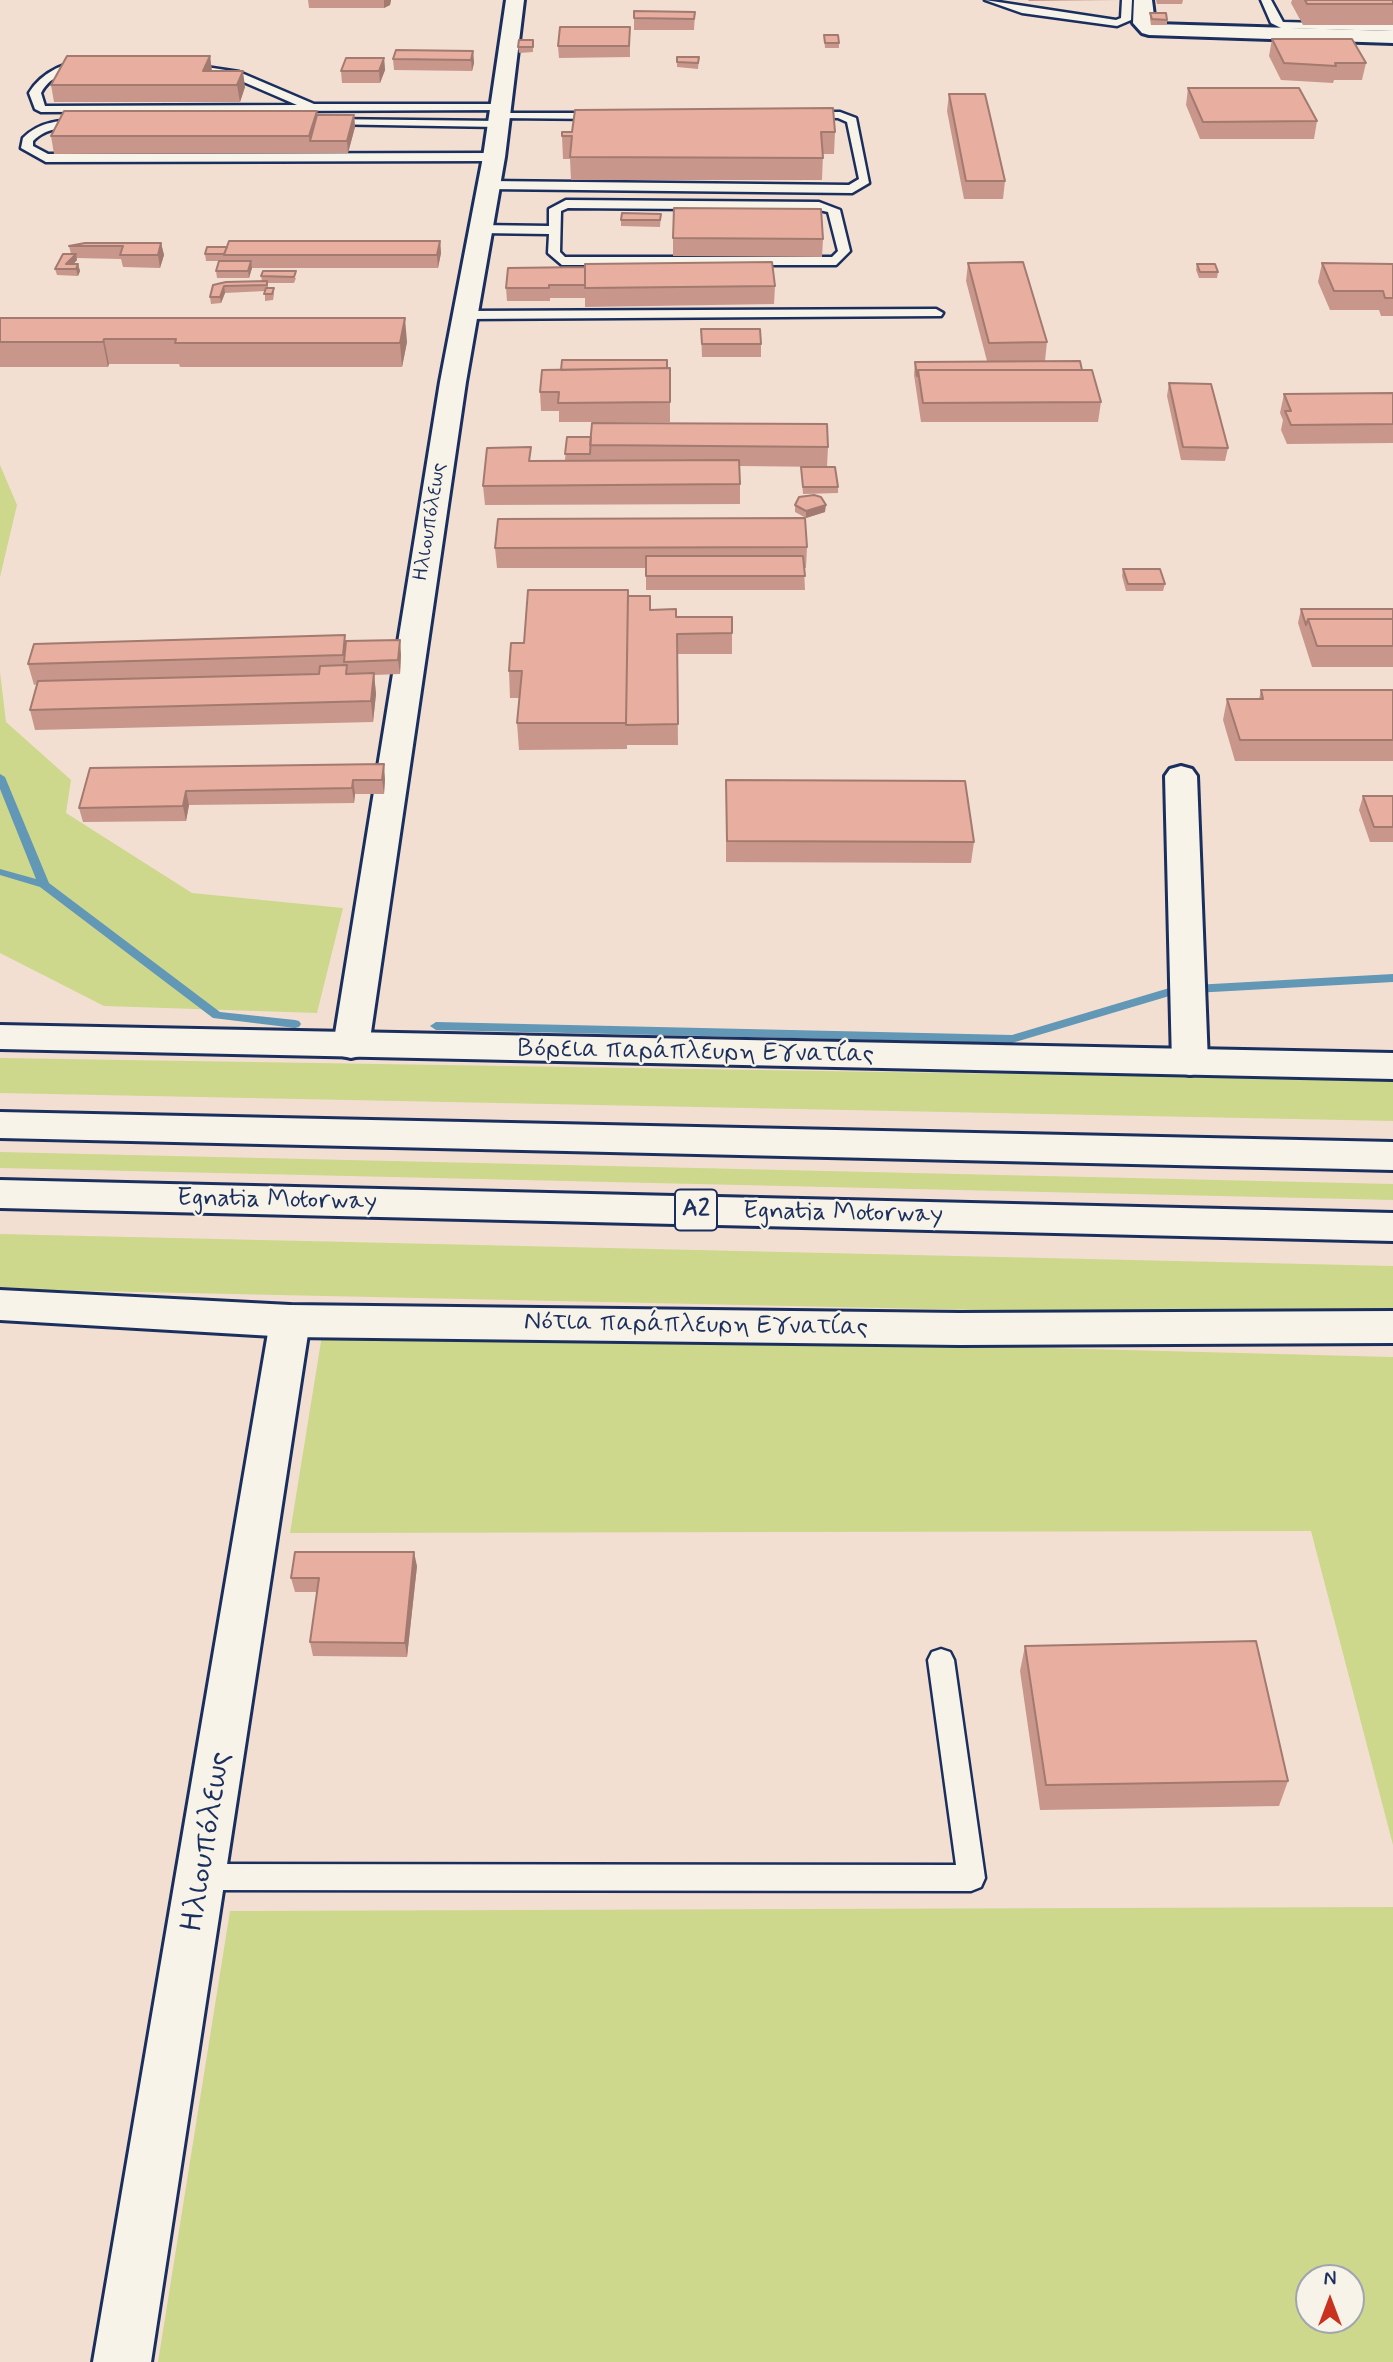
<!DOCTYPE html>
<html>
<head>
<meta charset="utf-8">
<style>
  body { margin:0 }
  #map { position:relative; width:1393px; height:2362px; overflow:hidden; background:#f7f3e8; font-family:Mynerve,sans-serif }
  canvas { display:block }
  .north { position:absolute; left:1295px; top:2264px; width:70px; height:70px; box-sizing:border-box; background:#f7f3e8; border:2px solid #9fa5b1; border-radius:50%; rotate:0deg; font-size:19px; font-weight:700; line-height:28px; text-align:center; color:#1b2f5e }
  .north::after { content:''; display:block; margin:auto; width:24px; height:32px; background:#c8321e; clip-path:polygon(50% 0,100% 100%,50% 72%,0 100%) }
</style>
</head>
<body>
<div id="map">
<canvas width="1393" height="2362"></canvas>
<div class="north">N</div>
</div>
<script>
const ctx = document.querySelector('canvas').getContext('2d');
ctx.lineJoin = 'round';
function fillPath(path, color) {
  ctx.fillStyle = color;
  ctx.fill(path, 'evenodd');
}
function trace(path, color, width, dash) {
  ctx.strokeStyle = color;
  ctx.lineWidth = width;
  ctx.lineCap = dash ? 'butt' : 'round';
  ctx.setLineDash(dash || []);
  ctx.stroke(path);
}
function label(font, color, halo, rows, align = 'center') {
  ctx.font = font + ' Mynerve,sans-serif';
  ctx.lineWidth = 5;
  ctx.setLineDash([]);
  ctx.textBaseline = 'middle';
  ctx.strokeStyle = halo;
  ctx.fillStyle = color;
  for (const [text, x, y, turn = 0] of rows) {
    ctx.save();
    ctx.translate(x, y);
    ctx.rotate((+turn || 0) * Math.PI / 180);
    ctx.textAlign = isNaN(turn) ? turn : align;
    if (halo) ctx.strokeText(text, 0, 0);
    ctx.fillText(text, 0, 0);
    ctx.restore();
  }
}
const built = new Path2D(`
  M 0,0 L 1393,0 L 1393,2362 L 0,2362 ZM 1309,2278 L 1351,2278 L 1351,2320 L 1309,2320 Z`);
const green = new Path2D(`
  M 0,465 L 17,505 L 0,577 Z
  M 0,672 L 6,722 L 71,780 L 66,813 L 192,893 L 343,908 L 317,1013 L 104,1006 L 0,953 Z
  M 0,1058 L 1393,1080 L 1393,1121 L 0,1093 Z
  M 0,1152 L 1393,1184 L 1393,1200 L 0,1168 Z
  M 0,1234 L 1393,1266 L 1393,1319 L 0,1289 Z
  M 323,1329 L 1393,1357 L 1393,1845 L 1311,1531 L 290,1533 Z
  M 1393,1907 L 1393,2362 L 158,2362 L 230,1911 ZM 1309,2278 L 1351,2278 L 1351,2320 L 1309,2320 Z`);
const stream = new Path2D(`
  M 0,774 L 5,777 L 49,883 L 220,1012 L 295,1020 L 299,1021 L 301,1024 L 299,1027 L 295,1028 L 213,1018 L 40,887 L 0,875 L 0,869 L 36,879 L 0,789 Z
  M 1393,974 L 1393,982 L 1176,994 L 1012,1043 L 436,1030 L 430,1026 L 436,1022 L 1012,1035 L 1176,986 Z`);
const lane = new Path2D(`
  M 985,0 L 1116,20 L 1121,18 L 1122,0 L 1132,0 L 1131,20 L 1117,26 L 1022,13 Z
  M 1261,0 L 1271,0 L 1283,22 L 1393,25 L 1393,31 L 1281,28 L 1271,23 Z
  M 186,64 L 239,72 L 314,104 L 502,104 L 508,107 L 502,110 L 41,112 L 35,109 L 29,93 C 40,74 72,54 92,68 L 91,70 C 70,74 52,72 41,93 L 45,106 L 297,105 L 232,77 L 182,69 L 181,67 Z
  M 807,112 L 840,112 L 856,118 L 869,183 L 852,193 L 489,189 L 483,185 L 489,181 L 849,185 L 859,179 L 847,122 L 838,118 L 803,117 L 803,113 Z
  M 496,113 L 603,113 L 609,116 L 603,119 L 500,118 L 496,117 Z
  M 326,119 L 499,121 L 505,124 L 499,127 L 322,124 L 320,122 Z
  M 84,120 L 88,121 L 88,125 C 67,129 49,125 33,141 L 33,146 L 48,154 L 494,153 L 500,157 L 494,161 L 46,162 L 21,148 L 23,138 C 40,121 61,120 84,120 Z
  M 566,200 L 819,202 L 840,210 L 850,251 L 836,265 L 562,265 L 548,253 L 549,234 L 480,233 L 474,229 L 480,225 L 549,226 L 549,209 ZM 568,208 L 819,210 L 828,212 L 838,251 L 832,257 L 565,257 L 560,252 L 561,211 Z
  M 936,309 L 943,313 L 941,316 L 464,319 L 457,315 L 464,311 Z
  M 941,1649 L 950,1652 L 954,1660 L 985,1878 L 981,1887 L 971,1891 L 203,1890 L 193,1886 L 189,1877 L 193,1868 L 203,1864 L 956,1865 L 928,1660 L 932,1652 Z`);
const street = new Path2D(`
  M 506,0 L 524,0 L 505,157 L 466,382 L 369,1046 L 364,1055 L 351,1058 L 338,1055 L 333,1046 L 440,382 L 483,157 Z
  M 1134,0 L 1152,0 L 1155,24 L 1393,31 L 1393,43 L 1149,35 L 1142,33 L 1133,23 Z
  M 1181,766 L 1192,769 L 1197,776 L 1208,1063 L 1203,1072 L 1190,1075 L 1177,1072 L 1172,1063 L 1165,776 L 1170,769 Z
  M 290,1305 L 304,1310 L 310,1321 L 151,2362 L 93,2362 L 270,1321 L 276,1310 Z`);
const secondary = new Path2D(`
  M 0,1025 L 1393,1053 L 1393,1079 L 0,1049 Z
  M 0,1290 L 290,1305 L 960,1313 L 1393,1311 L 1393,1343 L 960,1345 L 290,1337 L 0,1320 Z`);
const highway = new Path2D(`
  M 0,1112 L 1393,1142 L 1393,1170 L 0,1138 Z
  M 0,1180 L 1393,1213 L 1393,1241 L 0,1208 Z`);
const wall = new Path2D(`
  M 308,0 L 391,0 L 390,5 L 384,8 L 309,8 Z
  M 1028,0 L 1119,0 L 1029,1 Z
  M 1156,0 L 1183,0 L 1182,4 L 1157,4 Z
  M 1292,0 L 1393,0 L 1393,25 L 1303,25 L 1291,3 Z
  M 695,12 L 694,30 L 634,30 L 634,18 Z
  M 1150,13 L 1167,20 L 1167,25 L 1151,25 L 1150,19 Z
  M 630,27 L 630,57 L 559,58 L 558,46 Z
  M 824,35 L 839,43 L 839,48 L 825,48 Z
  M 1272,39 L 1366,63 L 1362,80 L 1334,80 L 1333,83 L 1281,80 L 1269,56 Z
  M 533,40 L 533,52 L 519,53 L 518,47 Z
  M 473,51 L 474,63 L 472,71 L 394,70 L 393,59 Z
  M 210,56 L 212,71 L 245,87 L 240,102 L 54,102 L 51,85 Z
  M 699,57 L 698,69 L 677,67 L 677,62 Z
  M 384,58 L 385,70 L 380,83 L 342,83 L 341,71 Z
  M 1188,88 L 1317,121 L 1314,139 L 1200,139 L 1186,105 Z
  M 949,94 L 1005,181 L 1003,199 L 964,199 L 947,111 Z
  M 317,111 L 317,116 L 354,115 L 355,127 L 348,153 L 54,154 L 51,136 Z
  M 835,132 L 834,154 L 823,154 L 822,180 L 571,180 L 570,159 L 563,159 L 562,136 Z
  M 661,214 L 660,227 L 621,226 L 621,220 Z
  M 673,238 L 823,239 L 822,257 L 673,256 Z
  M 440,241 L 441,253 L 438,268 L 252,268 L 249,278 L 217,278 L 216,271 L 225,261 L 206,261 L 205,254 Z
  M 161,243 L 164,255 L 160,268 L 123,267 L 121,259 L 76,258 L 77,260 L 73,264 L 78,264 L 80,271 L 78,276 L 57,275 L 55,269 L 71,254 L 69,246 Z
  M 968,263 L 1047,342 L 1045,361 L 1082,370 L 1101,402 L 1098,422 L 921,422 L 914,375 L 915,362 L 987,361 L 966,281 Z
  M 1322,263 L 1393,264 L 1393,316 L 1381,316 L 1379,310 L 1330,310 L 1318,282 Z
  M 1197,264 L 1218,272 L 1217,278 L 1199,278 L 1196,270 Z
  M 508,268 L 775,286 L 774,304 L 585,307 L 585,298 L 550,298 L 550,301 L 507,301 L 506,288 Z
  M 263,271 L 296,278 L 294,283 L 268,283 L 268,288 L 274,288 L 274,294 L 273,300 L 265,301 L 265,291 L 225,293 L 221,303 L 211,304 L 210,297 L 213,285 L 262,281 L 261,276 Z
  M 0,318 L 407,342 L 402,367 L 180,367 L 179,364 L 109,364 L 108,367 L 0,367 Z
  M 701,329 L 761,344 L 761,357 L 702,357 Z
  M 670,368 L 670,422 L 559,422 L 559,411 L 541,411 L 540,392 Z
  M 1169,383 L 1228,448 L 1225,461 L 1181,460 L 1167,396 Z
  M 1393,393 L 1393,443 L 1287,444 L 1281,430 L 1283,420 L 1280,413 L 1284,394 Z
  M 567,437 L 828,447 L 827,467 L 838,487 L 838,493 L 803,494 L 801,467 L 827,467 L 740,466 L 740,504 L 485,505 L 483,486 L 532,461 L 590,461 L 565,460 Z
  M 795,505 L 825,512 L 806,518 L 795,512 Z
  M 807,547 L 806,568 L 804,568 L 805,590 L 646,590 L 646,568 L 497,568 L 495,548 Z
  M 1123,569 L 1165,584 L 1163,591 L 1126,591 L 1122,576 Z
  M 628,596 L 650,610 L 732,633 L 732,654 L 677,654 L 678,745 L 627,745 L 627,743 L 627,749 L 519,750 L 517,723 L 519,698 L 510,698 L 509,671 L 524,643 Z
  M 1301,609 L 1393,609 L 1393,667 L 1312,667 L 1298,623 Z
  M 346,641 L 401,654 L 400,674 L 374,675 L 376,694 L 373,722 L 35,730 L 30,710 L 37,684 L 34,685 L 28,664 Z
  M 1261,690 L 1393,690 L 1393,761 L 1235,761 L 1223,720 L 1227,699 L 1259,699 Z
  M 90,768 L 385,779 L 384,794 L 355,794 L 354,803 L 189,805 L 186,821 L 83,822 L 79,808 Z
  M 726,780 L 974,842 L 971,863 L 726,862 Z
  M 1363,796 L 1393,796 L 1393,842 L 1370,842 L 1359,810 Z
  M 417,1566 L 407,1657 L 313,1656 L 310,1642 L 317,1592 L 295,1592 L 291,1578 Z
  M 1025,1646 L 1288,1781 L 1279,1806 L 1040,1810 L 1020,1671 Z`);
const shadedWall = new Path2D(`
  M 384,0 L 391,0 L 390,5 L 384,8 Z
  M 473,51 L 474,63 L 472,71 L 471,60 Z
  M 210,56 L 212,73 L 203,71 Z
  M 384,58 L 385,70 L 380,83 L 379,71 Z
  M 243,71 L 245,87 L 240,102 L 237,85 Z
  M 317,111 L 319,128 L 310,141 L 309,136 Z
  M 354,115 L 355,127 L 348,153 L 347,141 Z
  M 440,241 L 441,253 L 438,268 L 437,255 Z
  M 161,243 L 164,255 L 160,268 L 158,255 Z
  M 76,254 L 77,260 L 69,269 L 66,264 Z
  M 251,261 L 252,268 L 249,278 L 248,271 Z
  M 78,264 L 80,271 L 78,276 L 76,269 Z
  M 224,286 L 225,293 L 221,303 L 220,297 Z
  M 405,318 L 407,342 L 402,367 L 400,343 Z
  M 104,339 L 109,364 L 108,367 L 103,342 Z
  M 826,505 L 825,512 L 806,518 L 806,511 Z
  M 400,640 L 401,654 L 400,674 L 398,660 Z
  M 374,673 L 376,694 L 373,722 L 371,701 Z
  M 384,764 L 385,779 L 384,794 L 382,780 Z
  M 353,780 L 355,794 L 354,803 L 352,788 Z
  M 186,791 L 189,805 L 186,821 L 183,806 Z
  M 414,1552 L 417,1566 L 407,1657 L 405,1643 Z`);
const building = new Path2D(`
  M 1305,0 L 1393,0 L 1393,4 L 1307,4 Z
  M 634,11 L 695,12 L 694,19 L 634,18 Z
  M 1150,13 L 1166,13 L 1167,20 L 1152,19 Z
  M 560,27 L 630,27 L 629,46 L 558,46 Z
  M 824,35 L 838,35 L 839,43 L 825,43 Z
  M 1272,39 L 1352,39 L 1366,63 L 1335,63 L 1336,66 L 1284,63 Z
  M 519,40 L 533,40 L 533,47 L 518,47 Z
  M 396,50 L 473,51 L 471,60 L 393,59 Z
  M 67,56 L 210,56 L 203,71 L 243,71 L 237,85 L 51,85 Z
  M 677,57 L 699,57 L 698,63 L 677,62 Z
  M 346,58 L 384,58 L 379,71 L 341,71 Z
  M 1188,88 L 1299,88 L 1317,121 L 1203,122 Z
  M 949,94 L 985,94 L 1005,181 L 966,181 Z
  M 833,108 L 835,132 L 821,132 L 823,158 L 570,157 L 572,136 L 562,136 L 562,132 L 572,132 L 575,110 Z
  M 64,111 L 317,111 L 309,136 L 51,136 Z
  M 317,115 L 354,115 L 347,141 L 310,141 Z
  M 674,208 L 821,209 L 823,239 L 673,238 Z
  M 622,213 L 661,214 L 660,220 L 621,220 Z
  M 229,241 L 440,241 L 437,255 L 224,255 Z
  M 85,243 L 161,243 L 158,255 L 120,255 L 123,246 L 69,246 Z
  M 207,247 L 227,247 L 224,254 L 205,254 Z
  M 63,254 L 76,254 L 66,264 L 78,264 L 76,269 L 55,269 Z
  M 219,261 L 251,261 L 248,271 L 216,271 Z
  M 772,262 L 775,286 L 585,288 L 585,264 Z
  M 1023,262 L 1047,342 L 989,343 L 968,263 Z
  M 1322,263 L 1393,264 L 1393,298 L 1385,298 L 1383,291 L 1334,291 Z
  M 1197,264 L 1215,264 L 1218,272 L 1200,272 Z
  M 585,267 L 585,285 L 549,285 L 549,288 L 506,288 L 508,268 Z
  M 263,271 L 296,271 L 294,277 L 261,276 Z
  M 267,281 L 267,285 L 224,286 L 220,297 L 210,297 L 213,285 L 226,282 Z
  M 266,288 L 274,288 L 272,294 L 264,294 Z
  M 0,318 L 405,318 L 400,343 L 175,343 L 176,339 L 104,339 L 103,342 L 0,342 Z
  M 701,329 L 760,329 L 761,344 L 702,344 Z
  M 562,360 L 667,360 L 667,368 L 561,370 Z
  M 1080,361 L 1082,370 L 918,370 L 917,376 L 915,362 Z
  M 670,368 L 670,402 L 558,403 L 559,392 L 540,392 L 542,370 Z
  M 918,370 L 1092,370 L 1101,402 L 923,403 Z
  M 1169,383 L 1211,384 L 1228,448 L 1183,447 Z
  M 1393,393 L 1393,424 L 1291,425 L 1285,411 L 1291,411 L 1284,394 Z
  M 592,423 L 827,424 L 828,447 L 590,445 Z
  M 567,437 L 591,437 L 590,454 L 565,454 Z
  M 531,447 L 529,461 L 739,460 L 740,484 L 483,486 L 487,448 Z
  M 801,467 L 835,467 L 838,487 L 803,487 Z
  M 814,495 L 821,497 L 826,505 L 806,511 L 795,505 L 799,497 Z
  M 805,518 L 807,547 L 495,548 L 498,519 Z
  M 646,556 L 803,556 L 805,576 L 646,576 Z
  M 1123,569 L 1160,569 L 1165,584 L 1128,584 Z
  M 528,590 L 628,590 L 626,723 L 517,723 L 522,671 L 509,671 L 511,643 L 524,643 Z
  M 628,596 L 650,596 L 650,610 L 676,609 L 676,617 L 732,617 L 732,633 L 677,634 L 678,724 L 626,725 Z
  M 1301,609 L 1393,609 L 1393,619 L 1308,619 L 1306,625 Z
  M 1308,619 L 1393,619 L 1393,646 L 1317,646 Z
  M 345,635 L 343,655 L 28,664 L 34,644 Z
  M 400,640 L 398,660 L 344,662 L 346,641 Z
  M 347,665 L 346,674 L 374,673 L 371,701 L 30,710 L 38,681 L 319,674 L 320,666 Z
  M 1261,690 L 1393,690 L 1393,740 L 1240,740 L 1227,699 L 1263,699 Z
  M 384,764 L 382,780 L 353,780 L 352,788 L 186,791 L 183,806 L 79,808 L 90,768 Z
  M 726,780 L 965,781 L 974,842 L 727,841 Z
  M 1363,796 L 1393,796 L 1393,827 L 1374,827 Z
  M 295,1552 L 414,1552 L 405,1643 L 310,1642 L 319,1578 L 291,1578 Z
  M 1256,1641 L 1288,1781 L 1046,1785 L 1025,1646 Z`);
const farStreetnames = [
  ["Ηλιουπόλεως",431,522,-81]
];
const shields = [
  [696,1210,42]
];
const shieldNames = [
  ["Α2",696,1210]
];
const streetNames = [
  ["Βόρεια παράπλευρη Εγνατίας",696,1053,1],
  ["Egnatia Motorway",277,1201,1],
  ["Egnatia Motorway",843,1214,1],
  ["Νότια παράπλευρη Εγνατίας",696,1326,1]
];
const nearStreetnames = [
  ["Ηλιουπόλεως",208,1842,-81]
];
fillPath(built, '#f2dfd2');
fillPath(green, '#cdd88c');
fillPath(stream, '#6297b6');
trace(lane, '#1b2f5e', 5);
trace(street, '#1b2f5e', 6);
trace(secondary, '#1b2f5e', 6);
trace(highway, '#1b2f5e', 6);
fillPath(lane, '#f7f3e8');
fillPath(street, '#f7f3e8');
fillPath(secondary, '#f7f3e8');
fillPath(highway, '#f7f3e8');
fillPath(wall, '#c8968a');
fillPath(shadedWall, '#a27a70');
fillPath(building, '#e8afa0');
trace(building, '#a27a70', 2);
label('21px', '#1b2f5e', '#f7f3e8', farStreetnames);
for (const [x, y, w] of shields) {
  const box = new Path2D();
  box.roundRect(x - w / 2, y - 20.5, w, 41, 5);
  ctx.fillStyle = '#f7f3e8';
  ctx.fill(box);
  trace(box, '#1b2f5e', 2);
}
label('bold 24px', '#1b2f5e', null, shieldNames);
label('26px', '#1b2f5e', '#f7f3e8', streetNames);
label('32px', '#1b2f5e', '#f7f3e8', nearStreetnames);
</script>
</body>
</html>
